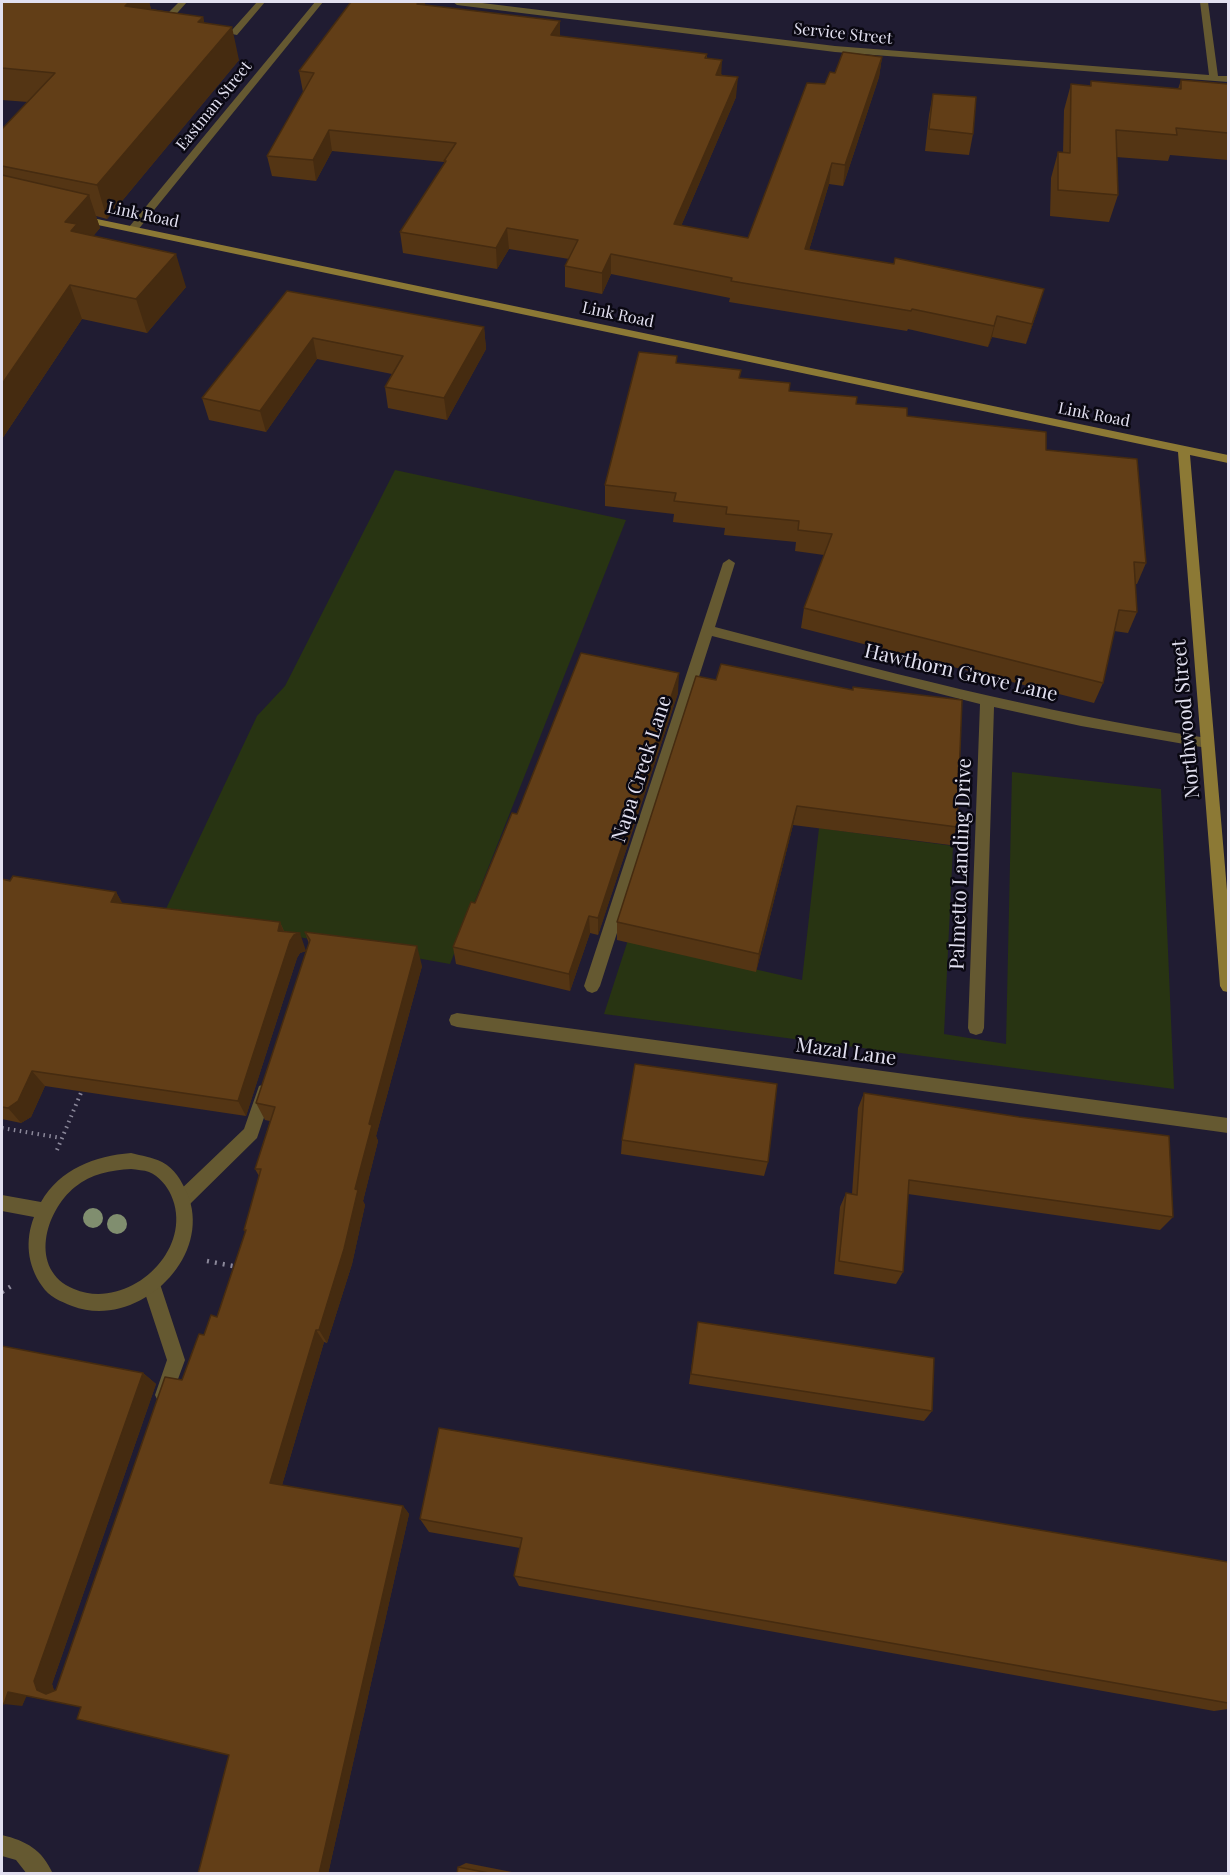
<!DOCTYPE html>
<html>
<head>
<meta charset="utf-8">
<style>
  body { margin:0 }
  #map { position:relative; width:1230px; height:1875px; overflow:hidden; background:#201c32; font-family:"Playfair Display",serif }
  canvas { display:block }
  .frame { position:absolute; inset:0; border:3px solid #e2e0f0; pointer-events:none }
</style>
</head>
<body>
<div id="map">
<canvas width="1230" height="1875"></canvas>
<div class="frame"></div>
</div>
<script>
const ctx = document.querySelector('canvas').getContext('2d');
ctx.lineJoin = 'round';
function fillPath(path, color) {
  ctx.fillStyle = color;
  ctx.fill(path, 'evenodd');
}
function trace(path, color, width, dash) {
  ctx.strokeStyle = color;
  ctx.lineWidth = width;
  ctx.lineCap = dash ? 'butt' : 'round';
  ctx.setLineDash(dash || []);
  ctx.stroke(path);
}
function label(font, color, halo, rows, align = 'center') {
  ctx.font = font + ' "Playfair Display",serif';
  ctx.lineWidth = 5;
  ctx.setLineDash([]);
  ctx.textBaseline = 'middle';
  ctx.strokeStyle = halo;
  ctx.fillStyle = color;
  for (const [text, x, y, turn = 0] of rows) {
    ctx.save();
    ctx.translate(x, y);
    ctx.rotate((+turn || 0) * Math.PI / 180);
    ctx.textAlign = isNaN(turn) ? turn : align;
    if (halo) ctx.strokeText(text, 0, 0);
    ctx.fillText(text, 0, 0);
    ctx.restore();
  }
}
const green = new Path2D(`
  M 395,470 L 626,520 L 450,964 L 164,913 L 257,716 L 285,686 Z
  M 1012,772 L 1161,789 L 1174,1089 L 604,1014 L 628,940 L 802,980 L 819,828 L 953,846 L 944,1034 L 1006,1044 Z`);
const pathFar1 = new Path2D(`
  M 2,1128 L 61,1138
  M 57,1150 L 83,1088`);
const path = new Path2D(`
  M 207,1261 L 238,1267
  M 2,1292 L 13,1285`);
const lane = new Path2D(`
  M 179,2 L 187,2 L 170,21 L 170,25 L 160,25 L 160,21 Z
  M 257,2 L 265,2 L 237,35 L 211,30 L 215,27 L 232,30 Z
  M 265,1084 L 271,1086 L 273,1091 L 257,1138 L 190,1204 L 184,1206 L 178,1204 L 176,1198 L 178,1192 L 244,1129 L 259,1086 Z
  M 151,1275 L 157,1278 L 160,1284 L 185,1360 L 170,1401 L 164,1404 L 158,1401 L 155,1395 L 167,1360 L 142,1284 L 145,1278 Z
  M 2,1835 C 26,1841 42,1849 53,1874 L 27,1874 L 16,1860 L 2,1856 Z`);
const street = new Path2D(`
  M 315,2 L 323,2 L 137,231 L 129,231 L 129,227 Z
  M 453,2 L 474,2 L 835,46 L 1209,75 L 1200,2 L 1208,2 L 1218,76 L 1228,76 L 1228,82 L 835,52 L 457,5 Z
  M 729,559 L 735,563 L 715,627 C 878,670 1040,712 1207,738 L 1214,743 L 1207,748 L 1081,726 L 994,707 L 984,1028 L 982,1033 L 976,1035 L 970,1033 L 968,1028 L 980,704 L 712,636 L 600,986 L 597,991 L 592,993 L 587,991 L 584,986 L 723,563 Z
  M 457,1013 L 1228,1118 L 1228,1133 L 457,1027 L 451,1025 L 449,1020 L 451,1015 Z
  M 131,1153 C 142,1156 152,1157 162,1162 C 175,1169 181,1180 187,1193 C 215,1258 136,1331 72,1306 C 60,1301 49,1297 42,1286 C 27,1265 25,1240 34,1217 L 2,1211 L 2,1195 L 41,1202 C 60,1169 95,1156 131,1153 ZM 131,1169 C 137,1170 144,1170 149,1172 C 159,1176 167,1186 171,1195 C 196,1250 128,1312 74,1289 C 28,1270 45,1211 75,1187 C 91,1174 111,1170 131,1169 Z`);
const secondary = new Path2D(`
  M 78,215 L 1228,455 L 1228,463 L 1190,455 L 1228,902 L 1228,992 L 1223,991 L 1220,986 L 1178,452 L 74,220 L 73,218 Z`);
const trees = [
  [93,1218],
  [117,1224]
];
const wall = new Path2D(`
  M 2,2 L 149,2 L 151,9 L 203,17 L 204,23 L 239,60 L 107,219 L 96,216 L 100,228 L 93,236 L 186,287 L 147,333 L 82,319 L 2,439 L 2,129 L 28,102 L 2,100 Z
  M 351,2 L 425,2 L 425,5 L 560,36 L 707,54 L 707,58 L 722,75 L 736,97 L 681,226 L 748,238 L 825,84 L 835,73 L 882,57 L 879,77 L 843,186 L 829,184 L 809,250 L 1038,309 L 1026,344 L 992,337 L 988,347 L 908,329 L 907,331 L 729,302 L 730,298 L 611,274 L 602,294 L 565,287 L 565,266 L 569,259 L 509,249 L 497,269 L 403,253 L 400,232 L 444,164 L 444,162 L 332,151 L 316,181 L 272,176 L 267,156 L 303,92 L 299,71 Z
  M 1181,80 L 1228,84 L 1228,160 L 1170,155 L 1168,161 L 1116,157 L 1118,195 L 1109,222 L 1050,216 L 1051,178 L 1058,152 L 1063,153 L 1064,110 L 1071,84 L 1090,86 L 1091,81 L 1178,89 Z
  M 933,94 L 973,134 L 969,155 L 925,151 L 929,115 Z
  M 287,291 L 484,327 L 486,349 L 447,420 L 388,408 L 385,387 L 392,374 L 317,359 L 266,432 L 209,420 L 202,398 Z
  M 677,363 L 740,378 L 789,391 L 856,404 L 1046,450 L 1146,563 L 1137,584 L 1135,584 L 1137,612 L 1128,633 L 1114,631 L 1103,683 L 1094,703 L 801,628 L 804,608 L 824,555 L 795,551 L 796,542 L 724,535 L 725,528 L 673,522 L 674,514 L 605,506 L 605,485 Z
  M 696,676 L 957,827 L 950,845 L 793,825 L 756,972 L 617,940 L 617,922 Z
  M 678,693 L 598,935 L 590,933 L 570,991 L 456,964 L 453,947 L 475,903 L 517,814 Z
  M 2,879 L 116,892 L 122,903 L 280,922 L 284,931 L 306,951 L 300,953 L 297,958 L 246,1116 L 45,1086 L 31,1117 L 21,1123 L 2,1119 Z
  M 305,932 L 422,966 L 376,1136 L 378,1141 L 363,1201 L 365,1205 L 352,1264 L 327,1343 L 324,1342 L 282,1485 L 403,1506 L 409,1514 L 328,1874 L 198,1874 L 229,1755 L 81,1707 L 26,1696 L 22,1706 L 2,1346 L 143,1373 L 156,1384 L 52,1684 L 54,1691 L 56,1690 L 182,1380 L 204,1335 L 217,1317 L 245,1232 L 244,1230 L 259,1176 L 255,1169 L 270,1121 L 265,1120 L 256,1103 L 309,944 Z
  M 864,1093 L 1173,1217 L 1160,1230 L 908,1194 L 903,1272 L 896,1284 L 834,1274 L 840,1207 L 846,1193 L 852,1194 L 858,1108 Z
  M 622,1140 L 768,1162 L 764,1176 L 621,1154 Z
  M 698,1322 L 932,1411 L 924,1421 L 689,1384 Z
  M 420,1519 L 1228,1562 L 1228,1709 L 1214,1711 L 519,1586 L 514,1576 L 520,1548 L 429,1532 Z
  M 466,1863 L 522,1874 L 457,1874 L 458,1867 Z`);
const shadedWall = new Path2D(`
  M 129,2 L 149,2 L 153,17 L 125,6 Z
  M 419,2 L 425,2 L 426,15 L 417,4 Z
  M 203,17 L 210,49 L 198,22 Z
  M 560,21 L 560,41 L 551,35 Z
  M 232,27 L 239,60 L 107,219 L 97,185 Z
  M 882,57 L 879,77 L 843,186 L 845,165 Z
  M 722,60 L 721,80 L 716,75 Z
  M 738,77 L 736,97 L 673,245 L 674,224 Z
  M 329,130 L 332,151 L 316,181 L 313,160 Z
  M 832,163 L 829,184 L 803,270 L 805,249 Z
  M 89,195 L 100,228 L 85,246 L 88,257 L 65,222 Z
  M 507,228 L 509,249 L 497,269 L 496,248 Z
  M 176,254 L 186,287 L 147,333 L 136,299 Z
  M 611,254 L 611,274 L 602,294 L 602,273 Z
  M 70,285 L 82,319 L 2,439 L 2,384 Z
  M 1044,289 L 1038,309 L 1026,344 L 1032,324 Z
  M 997,316 L 992,337 L 988,347 L 994,326 Z
  M 484,327 L 486,349 L 447,420 L 444,398 Z
  M 313,338 L 317,359 L 266,432 L 260,411 Z
  M 679,673 L 678,693 L 598,935 L 598,918 Z
  M 797,806 L 793,825 L 756,972 L 759,954 Z
  M 116,892 L 126,910 L 111,902 Z
  M 589,916 L 590,933 L 570,991 L 569,974 Z
  M 280,922 L 287,940 L 278,931 Z
  M 300,933 L 306,951 L 300,953 L 297,958 L 246,1116 L 238,1101 L 290,941 L 294,935 Z
  M 417,946 L 422,966 L 376,1136 L 378,1141 L 363,1201 L 365,1205 L 352,1264 L 327,1343 L 319,1330 L 355,1189 L 369,1124 Z
  M 32,1071 L 45,1086 L 31,1117 L 21,1123 L 8,1108 Z
  M 316,1330 L 324,1342 L 280,1492 L 270,1483 Z
  M 143,1373 L 156,1384 L 52,1684 L 55,1693 L 46,1694 L 37,1690 L 34,1681 Z
  M 403,1506 L 409,1514 L 328,1874 L 319,1874 Z
  M 8,1692 L 27,1695 L 22,1706 L 4,1704 Z`);
const building = new Path2D(`
  M 2,2 L 129,2 L 125,6 L 203,17 L 198,22 L 232,27 L 97,185 L 2,166 L 2,129 L 55,73 L 2,68 Z
  M 351,2 L 419,2 L 417,4 L 560,21 L 551,35 L 707,54 L 705,58 L 722,60 L 716,75 L 738,77 L 674,224 L 748,238 L 807,83 L 825,84 L 830,72 L 835,73 L 843,52 L 882,57 L 845,165 L 832,163 L 805,249 L 894,264 L 895,258 L 1044,289 L 1032,324 L 997,316 L 994,326 L 912,309 L 911,311 L 731,281 L 732,278 L 611,254 L 602,273 L 565,266 L 578,240 L 507,228 L 496,248 L 400,232 L 446,161 L 444,161 L 456,143 L 329,130 L 313,160 L 267,156 L 314,73 L 299,71 Z
  M 1181,80 L 1228,84 L 1228,133 L 1176,128 L 1177,135 L 1116,130 L 1118,195 L 1058,190 L 1058,152 L 1070,153 L 1071,84 L 1091,86 L 1091,81 L 1181,89 Z
  M 933,94 L 976,97 L 973,134 L 929,129 Z
  M 2,175 L 89,195 L 65,222 L 77,224 L 71,231 L 176,254 L 136,299 L 70,285 L 2,384 Z
  M 287,291 L 484,327 L 444,398 L 385,387 L 403,356 L 313,338 L 260,411 L 202,398 Z
  M 639,352 L 677,356 L 676,363 L 741,370 L 739,378 L 790,383 L 789,391 L 857,397 L 856,404 L 907,408 L 907,416 L 1046,432 L 1046,450 L 1137,459 L 1146,563 L 1134,562 L 1137,612 L 1119,610 L 1103,683 L 804,608 L 832,534 L 798,530 L 799,521 L 726,514 L 727,507 L 674,501 L 676,493 L 605,485 Z
  M 581,653 L 679,673 L 598,918 L 589,916 L 569,974 L 453,947 L 471,902 L 475,903 L 512,813 L 517,814 Z
  M 721,664 L 853,690 L 853,687 L 962,700 L 957,827 L 797,806 L 759,954 L 617,922 L 696,676 L 716,680 Z
  M 13,876 L 116,892 L 111,902 L 280,922 L 278,931 L 300,933 L 294,935 L 290,941 L 238,1101 L 32,1071 L 18,1101 L 8,1108 L 2,1107 L 2,879 L 10,881 Z
  M 305,932 L 417,946 L 369,1124 L 372,1125 L 355,1189 L 358,1190 L 344,1249 L 319,1330 L 316,1330 L 270,1483 L 403,1506 L 319,1874 L 198,1874 L 229,1755 L 77,1719 L 81,1707 L 8,1692 L 4,1704 L 2,1703 L 2,1346 L 143,1373 L 34,1681 L 37,1690 L 46,1694 L 56,1690 L 165,1377 L 182,1380 L 199,1334 L 204,1335 L 211,1315 L 217,1317 L 246,1230 L 244,1230 L 261,1169 L 255,1169 L 275,1107 L 256,1103 L 310,940 Z
  M 635,1064 L 777,1084 L 768,1162 L 622,1140 Z
  M 864,1093 L 1019,1117 L 1169,1136 L 1173,1217 L 909,1180 L 903,1272 L 839,1261 L 846,1193 L 857,1195 Z
  M 698,1322 L 934,1358 L 932,1411 L 691,1374 Z
  M 439,1428 L 1228,1562 L 1228,1703 L 514,1576 L 522,1538 L 420,1519 Z
  M 458,1867 L 494,1874 L 457,1874 Z`);
const farStreetnames = [
  ["Service Street",843,34,6],
  ["Eastman Street",214,106,-51],
  ["Link Road",143,215,12],
  ["Link Road",618,315,12],
  ["Link Road",1094,415,11]
];
const streetNames = [
  ["Hawthorn Grove Lane",961,673,13],
  ["Northwood Street",1186,719,-95],
  ["Napa Creek Lane",642,769,-72],
  ["Palmetto Landing Drive",961,864,-88],
  ["Mazal Lane",846,1052,8]
];
fillPath(green, '#283412');
trace(pathFar1, '#8b889a', 4, [1.5, 4.5]);
trace(path, '#8b889a', 4.5, [2, 6]);
fillPath(lane, '#655931');
fillPath(street, '#655931');
fillPath(secondary, '#8c7935');
ctx.fillStyle = '#808e6f';
for (const [x, y] of trees) {
  ctx.beginPath();
  ctx.arc(x, y, 10, 0, 2 * Math.PI);
  ctx.fill();
}
fillPath(wall, '#543514');
fillPath(shadedWall, '#452b10');
fillPath(building, '#623e17');
trace(building, '#452b10', 1.5);
label('16px', '#e2e0f0', '#0a0812', farStreetnames);
label('20px', '#e2e0f0', '#0a0812', streetNames);
</script>
</body>
</html>
